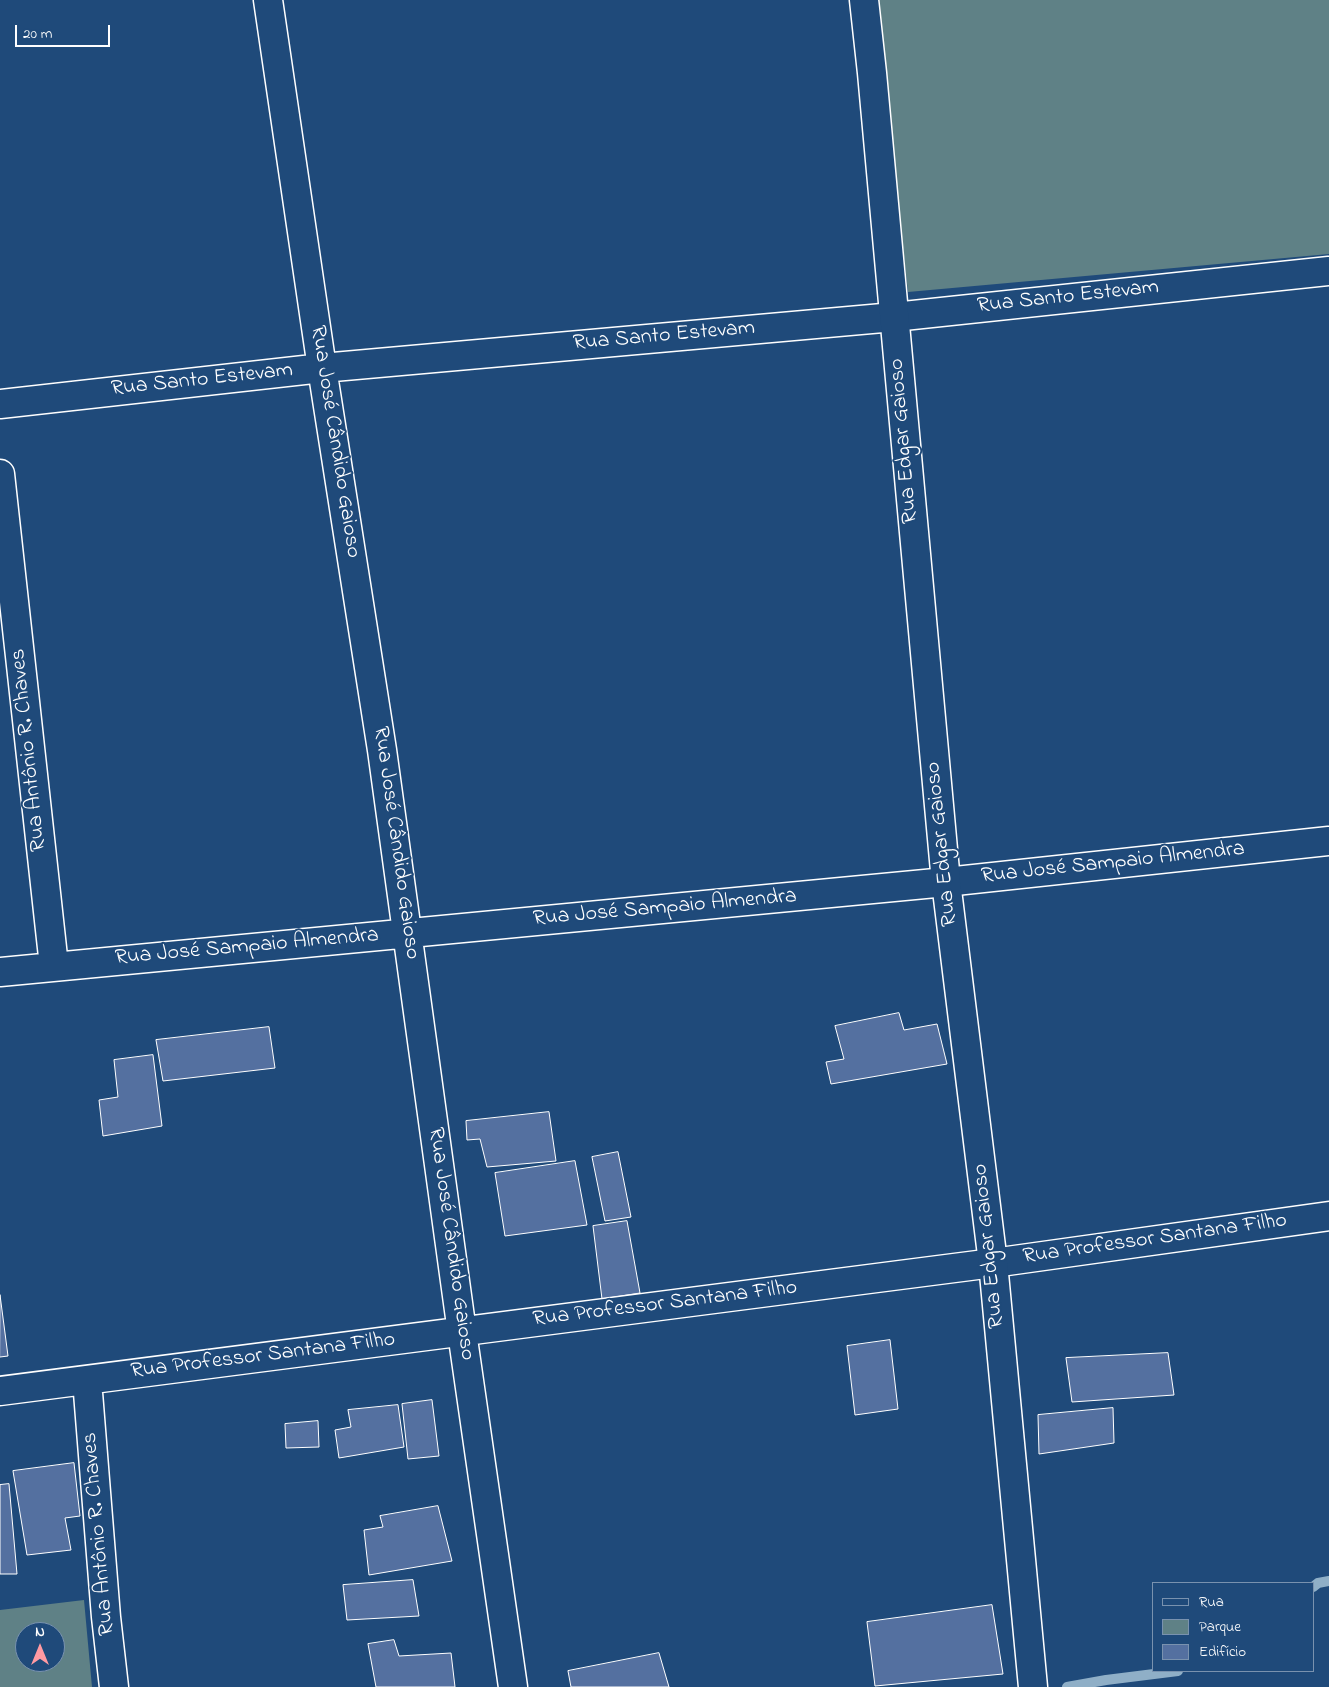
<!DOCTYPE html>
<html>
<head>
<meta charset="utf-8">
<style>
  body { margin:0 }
  #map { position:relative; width:1329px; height:1687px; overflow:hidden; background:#1f4a7a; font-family:"Indie Flower",sans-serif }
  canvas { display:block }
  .legend { position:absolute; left:1152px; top:1582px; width:162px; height:90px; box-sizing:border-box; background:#1f4a7a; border:1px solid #7992af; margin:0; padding:6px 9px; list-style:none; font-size:15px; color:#fff }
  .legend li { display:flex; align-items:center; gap:10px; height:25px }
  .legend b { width:25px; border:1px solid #7992af }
  .north { position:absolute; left:15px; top:1622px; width:50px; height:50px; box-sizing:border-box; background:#1f4a7a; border:1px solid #7992af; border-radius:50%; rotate:0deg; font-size:14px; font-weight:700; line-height:20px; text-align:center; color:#fff }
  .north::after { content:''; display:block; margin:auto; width:18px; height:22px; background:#ff9aa2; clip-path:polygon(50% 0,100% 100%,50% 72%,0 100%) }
  .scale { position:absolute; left:15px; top:25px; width:95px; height:22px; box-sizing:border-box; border:2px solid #fff; border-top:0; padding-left:6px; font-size:15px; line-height:18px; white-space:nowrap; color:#fff; -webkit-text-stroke:4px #1f4a7a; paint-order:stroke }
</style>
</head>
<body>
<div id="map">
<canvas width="1329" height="1687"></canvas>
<ul class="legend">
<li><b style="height:6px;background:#1f4a7a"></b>Rua</li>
<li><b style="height:14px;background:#5f8186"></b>Parque</li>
<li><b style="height:14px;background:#5470a0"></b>Edifício</li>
</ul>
<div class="north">N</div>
<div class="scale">20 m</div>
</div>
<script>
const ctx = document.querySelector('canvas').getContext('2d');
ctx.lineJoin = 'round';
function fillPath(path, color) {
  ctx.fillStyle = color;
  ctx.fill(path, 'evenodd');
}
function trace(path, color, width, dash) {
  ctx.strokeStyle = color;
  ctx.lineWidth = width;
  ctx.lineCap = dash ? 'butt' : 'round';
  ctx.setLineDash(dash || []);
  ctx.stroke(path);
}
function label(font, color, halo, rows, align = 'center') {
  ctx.font = font + ' "Indie Flower",sans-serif';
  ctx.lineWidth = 4;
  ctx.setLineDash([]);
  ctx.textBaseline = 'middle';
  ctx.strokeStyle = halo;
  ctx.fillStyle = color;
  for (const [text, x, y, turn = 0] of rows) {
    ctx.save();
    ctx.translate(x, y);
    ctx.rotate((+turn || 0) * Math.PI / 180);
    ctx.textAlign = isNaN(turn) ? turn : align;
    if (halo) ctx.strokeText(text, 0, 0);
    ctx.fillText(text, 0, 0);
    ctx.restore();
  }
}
const green = new Path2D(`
  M 875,0 L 1329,0 L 1329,254 L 908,292 Z
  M 84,1600 L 92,1687 L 0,1687 L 0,1610 ZM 25,1632 L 55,1632 L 55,1662 L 25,1662 Z`);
const stream = new Path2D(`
  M 1313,1587 L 1318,1583 L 1329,1581
  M 1067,1687 L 1106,1680 L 1178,1671`);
const building = new Path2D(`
  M 899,1013 L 904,1030 L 937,1024 L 947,1064 L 831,1084 L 826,1062 L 844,1059 L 835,1026 Z
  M 269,1027 L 275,1068 L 163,1081 L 156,1040 Z
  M 153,1055 L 162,1126 L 103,1136 L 99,1100 L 118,1097 L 114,1060 Z
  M 549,1112 L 556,1161 L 487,1167 L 480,1139 L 467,1140 L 466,1121 Z
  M 618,1152 L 631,1217 L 605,1221 L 592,1157 Z
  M 575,1161 L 587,1225 L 505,1236 L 495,1173 Z
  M 627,1221 L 640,1293 L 602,1299 L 593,1226 Z
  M 0,1295 L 8,1356 L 0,1357 Z
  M 890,1340 L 898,1409 L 855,1415 L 847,1346 Z
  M 1168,1353 L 1174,1395 L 1072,1402 L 1066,1358 Z
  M 432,1400 L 439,1456 L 408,1459 L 402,1404 Z
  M 398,1405 L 404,1447 L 339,1458 L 335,1430 L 351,1427 L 348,1410 Z
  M 1113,1408 L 1114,1443 L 1039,1454 L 1038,1415 Z
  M 318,1421 L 319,1447 L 286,1448 L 285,1424 Z
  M 74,1463 L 80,1516 L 65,1518 L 71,1550 L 27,1555 L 13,1471 Z
  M 9,1484 L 17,1574 L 0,1574 L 0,1485 Z
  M 438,1506 L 452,1561 L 369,1575 L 364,1530 L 383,1527 L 380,1516 Z
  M 413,1580 L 419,1616 L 347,1620 L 343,1585 Z
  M 992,1605 L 1003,1674 L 875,1686 L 867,1622 Z
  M 394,1640 L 399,1656 L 451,1653 L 455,1687 L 376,1687 L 368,1644 Z
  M 659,1653 L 669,1687 L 571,1687 L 568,1671 Z`);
const minor = new Path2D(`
  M 268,0 L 322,368 L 382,750 L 462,1332 L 513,1687
  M 0,404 L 322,368 L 894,317 L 1329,271
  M 0,474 L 54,966
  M 0,972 L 946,882 L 1329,841
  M 87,1380 L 106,1617 L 114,1687
  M 0,1391 L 993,1263 L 1329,1216`);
const major = new Path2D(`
  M 864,0 L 872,73 L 946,882 L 993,1263 L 1033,1687`);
const streetNames = [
  ["Rua Santo Estevam",1068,298,-6],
  ["Rua Santo Estevam",664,337,-5],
  ["Rua Santo Estevam",202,381,-6],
  ["Rua Edgar Gaioso",905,441,-95],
  ["Rua José Cândido Gaioso",334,442,81],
  ["Rua Antônio R. Chaves",30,750,-96],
  ["Rua José Cândido Gaioso",395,843,82],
  ["Rua Edgar Gaioso",943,844,-96],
  ["Rua José Sampaio Almendra",1113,864,-6],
  ["Rua José Sampaio Almendra",665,909,-5],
  ["Rua José Sampaio Almendra",247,948,-5],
  ["Rua Professor Santana Filho",1155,1240,-8],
  ["Rua José Cândido Gaioso",450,1244,82],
  ["Rua Edgar Gaioso",990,1246,-96],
  ["Rua Professor Santana Filho",665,1305,-7],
  ["Rua Professor Santana Filho",263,1357,-7],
  ["Rua Antônio R. Chaves",100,1534,-95]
];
fillPath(green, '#5f8186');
trace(stream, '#8fafc7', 10);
fillPath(building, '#5470a0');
trace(building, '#fff', 1);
trace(minor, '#fff', 31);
trace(major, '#fff', 31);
trace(minor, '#1f4a7a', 28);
trace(major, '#1f4a7a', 28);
label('22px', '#fff', '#1f4a7a', streetNames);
</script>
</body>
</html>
